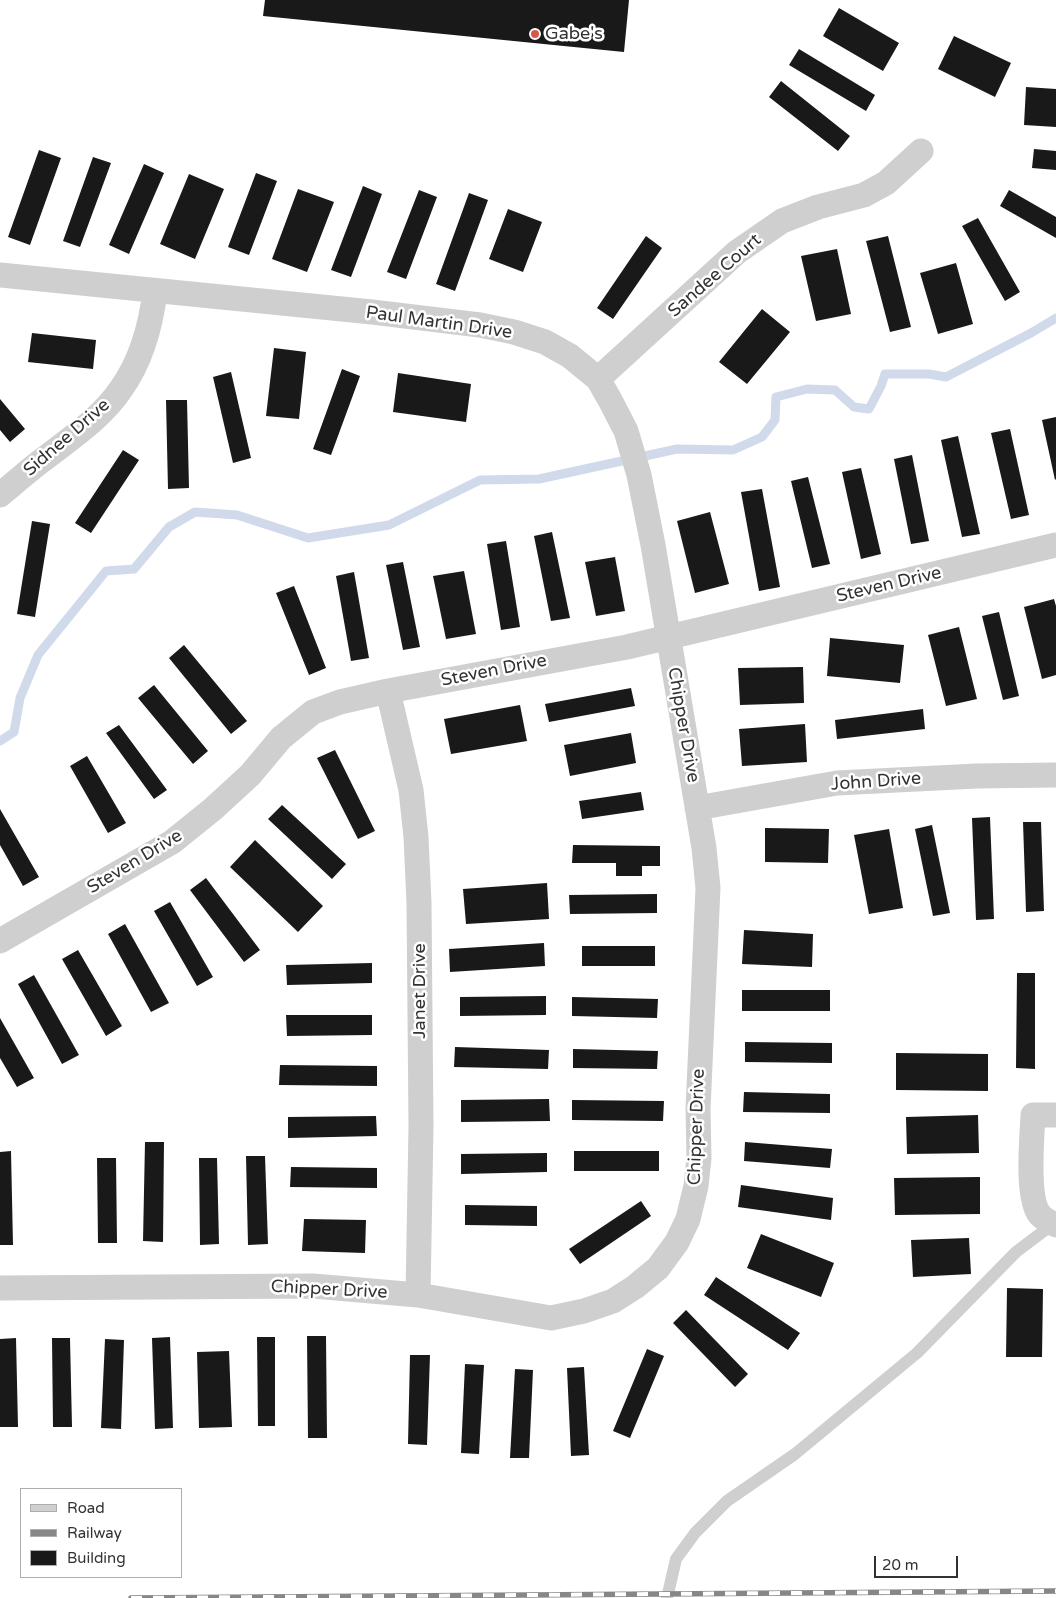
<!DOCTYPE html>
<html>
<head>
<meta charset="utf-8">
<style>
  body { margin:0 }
  #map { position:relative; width:1056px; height:1598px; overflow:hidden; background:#fff; font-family:"Varela Round",sans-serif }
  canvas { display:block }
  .legend { position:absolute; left:20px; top:1488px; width:162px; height:90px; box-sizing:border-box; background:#fff; border:1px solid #adadad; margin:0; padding:6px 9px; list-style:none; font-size:15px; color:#323232 }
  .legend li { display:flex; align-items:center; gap:10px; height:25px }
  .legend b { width:25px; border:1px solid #adadad }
  .scale { position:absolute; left:874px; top:1556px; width:84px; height:22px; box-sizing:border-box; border:2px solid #323232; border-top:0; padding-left:6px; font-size:15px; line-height:18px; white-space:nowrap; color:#323232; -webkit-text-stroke:4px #fff; paint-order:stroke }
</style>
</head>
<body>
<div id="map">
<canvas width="1056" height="1598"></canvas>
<ul class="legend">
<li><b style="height:6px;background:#cfcfcf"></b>Road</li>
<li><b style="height:6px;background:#878787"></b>Railway</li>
<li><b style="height:14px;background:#191919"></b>Building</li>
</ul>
<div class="scale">20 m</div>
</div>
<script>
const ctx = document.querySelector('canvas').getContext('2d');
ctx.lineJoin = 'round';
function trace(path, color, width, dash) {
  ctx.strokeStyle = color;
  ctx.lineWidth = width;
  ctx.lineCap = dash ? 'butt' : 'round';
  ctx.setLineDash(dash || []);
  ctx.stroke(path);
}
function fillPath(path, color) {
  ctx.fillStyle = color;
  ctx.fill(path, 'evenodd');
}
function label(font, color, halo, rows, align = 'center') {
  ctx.font = font + ' "Varela Round",sans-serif';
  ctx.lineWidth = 5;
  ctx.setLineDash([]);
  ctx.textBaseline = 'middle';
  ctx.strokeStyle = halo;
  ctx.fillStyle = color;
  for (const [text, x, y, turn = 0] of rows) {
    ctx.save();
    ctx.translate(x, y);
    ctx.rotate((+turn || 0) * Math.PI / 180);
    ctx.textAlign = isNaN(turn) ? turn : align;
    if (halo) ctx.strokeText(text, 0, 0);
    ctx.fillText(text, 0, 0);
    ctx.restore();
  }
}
const stream = new Path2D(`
  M 0,741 L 14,732 L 20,698 L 38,655 L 106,571 L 134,569 L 169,527 L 195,512 L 237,515 L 308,538 L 389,525 L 480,480 L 539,479 L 677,449 L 733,450 L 762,437 L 775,420 L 776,397 L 807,389 L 835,390 L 854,407 L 869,409 L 881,386 L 885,374 L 929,374 L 946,377 L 1031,333 L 1056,318`);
const building = new Path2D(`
  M 265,0 L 629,0 L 624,52 L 263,16 Z
  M 839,8 L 899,43 L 883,71 L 823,36 Z
  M 954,36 L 1011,63 L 995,97 L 938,69 Z
  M 799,49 L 875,95 L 866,111 L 789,65 Z
  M 781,81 L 850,136 L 838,151 L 769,97 Z
  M 1026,87 L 1056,89 L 1056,127 L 1024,125 Z
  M 1034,149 L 1056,151 L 1056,170 L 1032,168 Z
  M 39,150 L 61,158 L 30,245 L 8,237 Z
  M 93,157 L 111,163 L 80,247 L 63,241 Z
  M 144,164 L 164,173 L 129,254 L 109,245 Z
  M 256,173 L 277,181 L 249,255 L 228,247 Z
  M 189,174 L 224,189 L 195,259 L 160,244 Z
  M 363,186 L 382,194 L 351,277 L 331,270 Z
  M 298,189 L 334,202 L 307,272 L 272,259 Z
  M 419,190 L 437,197 L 406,279 L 387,272 Z
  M 1009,190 L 1056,217 L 1056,238 L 1000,206 Z
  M 469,193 L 488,200 L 455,291 L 436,284 Z
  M 508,209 L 542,222 L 523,272 L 489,259 Z
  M 978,218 L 1020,292 L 1005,301 L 962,226 Z
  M 646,236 L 662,248 L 613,319 L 597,308 Z
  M 888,236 L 911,327 L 890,332 L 866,241 Z
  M 837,249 L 851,314 L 816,321 L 801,256 Z
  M 956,263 L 973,324 L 938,334 L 920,273 Z
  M 762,309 L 790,332 L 747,384 L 719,362 Z
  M 32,333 L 96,340 L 93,369 L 28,362 Z
  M 274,348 L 306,352 L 299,419 L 266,416 Z
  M 342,369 L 360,376 L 331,455 L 313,449 Z
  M 231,372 L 251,458 L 233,463 L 213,377 Z
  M 398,373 L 471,384 L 466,422 L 393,412 Z
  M 0,399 L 25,429 L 10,442 L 0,430 Z
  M 166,400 L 187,400 L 189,488 L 168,489 Z
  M 1056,417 L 1056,479 L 1055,480 L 1042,420 Z
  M 1010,429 L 1029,515 L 1011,519 L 991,433 Z
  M 958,436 L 980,534 L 962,537 L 941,440 Z
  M 123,450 L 139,460 L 91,533 L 75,523 Z
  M 912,455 L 929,541 L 911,544 L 894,459 Z
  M 861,468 L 881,554 L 861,559 L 842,472 Z
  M 808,477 L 830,564 L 812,568 L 791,481 Z
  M 762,489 L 780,587 L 759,591 L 741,492 Z
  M 710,512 L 729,584 L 695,593 L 677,521 Z
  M 32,521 L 50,524 L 35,617 L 17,614 Z
  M 552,532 L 570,618 L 551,621 L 534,536 Z
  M 506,541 L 520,627 L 501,630 L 487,544 Z
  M 615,557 L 625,611 L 596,616 L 585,562 Z
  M 403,562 L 420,647 L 403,650 L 386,565 Z
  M 464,571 L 476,634 L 446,639 L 433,576 Z
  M 354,572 L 369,658 L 351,661 L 336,576 Z
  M 294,586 L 326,668 L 309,675 L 276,593 Z
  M 1054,599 L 1056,606 L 1056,675 L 1042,679 L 1024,607 Z
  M 999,612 L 1019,696 L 1003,700 L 982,616 Z
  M 959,627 L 977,699 L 946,706 L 928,635 Z
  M 830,638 L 904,645 L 900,683 L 827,676 Z
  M 184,645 L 247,721 L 231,734 L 169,658 Z
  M 803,667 L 804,703 L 740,705 L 738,668 Z
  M 154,685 L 208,751 L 193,764 L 138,698 Z
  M 631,688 L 635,706 L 549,722 L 545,704 Z
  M 520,705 L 527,741 L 451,754 L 444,719 Z
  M 923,709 L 925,729 L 837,739 L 835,720 Z
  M 805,724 L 807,762 L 742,766 L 739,729 Z
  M 119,725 L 167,790 L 154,799 L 106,733 Z
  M 631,733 L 636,763 L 570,776 L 564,745 Z
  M 335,750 L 375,831 L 358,839 L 317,758 Z
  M 87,756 L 126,823 L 108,833 L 70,766 Z
  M 641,792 L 644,810 L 582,819 L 579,801 Z
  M 282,805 L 346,864 L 332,879 L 268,819 Z
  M 0,809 L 39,877 L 23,886 L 0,845 Z
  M 990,817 L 994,919 L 976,920 L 972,818 Z
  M 1023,822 L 1041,822 L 1044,911 L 1026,912 Z
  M 932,825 L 950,913 L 933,916 L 915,829 Z
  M 765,828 L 829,829 L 828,863 L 765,862 Z
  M 889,829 L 903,908 L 869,914 L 854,835 Z
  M 255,840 L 323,906 L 298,932 L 230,867 Z
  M 573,845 L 660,846 L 660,866 L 642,866 L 642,876 L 616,876 L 616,863 L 572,863 Z
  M 206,878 L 260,950 L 244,962 L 190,890 Z
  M 547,883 L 549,919 L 466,924 L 463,889 Z
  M 657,894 L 657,913 L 570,914 L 569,895 Z
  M 170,902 L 213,977 L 197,986 L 154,911 Z
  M 125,924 L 169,1003 L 151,1012 L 108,934 Z
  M 744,930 L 813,934 L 812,967 L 742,964 Z
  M 544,943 L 545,966 L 450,972 L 449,949 Z
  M 582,946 L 655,946 L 655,966 L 582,966 Z
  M 78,950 L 122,1026 L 106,1036 L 62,959 Z
  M 372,963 L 372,983 L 287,985 L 286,965 Z
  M 1017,973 L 1035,973 L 1035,1069 L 1016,1068 Z
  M 34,975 L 79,1055 L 62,1064 L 18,984 Z
  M 742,990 L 830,990 L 830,1011 L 742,1011 Z
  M 546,996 L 546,1015 L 460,1016 L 460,997 Z
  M 572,997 L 658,999 L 657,1018 L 572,1016 Z
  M 286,1015 L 372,1015 L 372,1035 L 287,1036 Z
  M 0,1018 L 34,1078 L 17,1087 L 0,1058 Z
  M 745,1042 L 832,1043 L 832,1063 L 745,1062 Z
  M 455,1047 L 549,1050 L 548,1069 L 454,1067 Z
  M 573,1049 L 658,1051 L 657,1069 L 573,1068 Z
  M 896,1053 L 988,1054 L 988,1091 L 896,1090 Z
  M 280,1065 L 377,1066 L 377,1086 L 279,1085 Z
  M 744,1092 L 830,1094 L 830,1113 L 743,1112 Z
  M 549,1099 L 550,1121 L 461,1122 L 461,1100 Z
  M 572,1100 L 664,1101 L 663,1121 L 572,1120 Z
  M 978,1115 L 979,1153 L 907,1154 L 906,1117 Z
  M 376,1116 L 377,1136 L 288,1138 L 288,1117 Z
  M 145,1142 L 164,1142 L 163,1242 L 143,1241 Z
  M 745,1142 L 832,1149 L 830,1168 L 744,1161 Z
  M 11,1151 L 13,1245 L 0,1245 L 0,1152 Z
  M 574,1151 L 659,1151 L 659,1171 L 574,1171 Z
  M 547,1153 L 547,1172 L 461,1174 L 461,1154 Z
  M 246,1156 L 265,1156 L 268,1244 L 248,1245 Z
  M 97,1158 L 116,1158 L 117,1243 L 98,1243 Z
  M 199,1158 L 217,1158 L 219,1244 L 200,1245 Z
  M 291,1167 L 377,1168 L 377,1188 L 290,1187 Z
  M 980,1177 L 980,1214 L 895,1215 L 894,1178 Z
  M 741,1185 L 833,1198 L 831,1220 L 738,1207 Z
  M 641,1201 L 651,1216 L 580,1264 L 569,1249 Z
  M 465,1205 L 537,1206 L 537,1226 L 465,1225 Z
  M 304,1219 L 366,1220 L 365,1253 L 302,1251 Z
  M 761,1234 L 834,1263 L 821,1297 L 747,1268 Z
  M 969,1238 L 971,1274 L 913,1277 L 911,1240 Z
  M 716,1277 L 800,1333 L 788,1350 L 704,1295 Z
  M 1007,1288 L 1043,1289 L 1042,1357 L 1006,1357 Z
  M 686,1310 L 748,1374 L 735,1387 L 673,1323 Z
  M 307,1336 L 326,1336 L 327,1438 L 308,1438 Z
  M 170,1337 L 173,1428 L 155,1429 L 152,1338 Z
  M 257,1337 L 275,1337 L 275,1426 L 258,1426 Z
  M 16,1338 L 18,1427 L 0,1427 L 0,1339 Z
  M 52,1338 L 70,1338 L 72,1427 L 53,1427 Z
  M 105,1339 L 124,1340 L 121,1429 L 101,1428 Z
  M 647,1349 L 664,1356 L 630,1438 L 613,1431 Z
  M 229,1351 L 232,1427 L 199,1428 L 197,1352 Z
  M 410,1355 L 430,1355 L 427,1445 L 408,1444 Z
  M 465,1364 L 484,1365 L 479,1454 L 461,1453 Z
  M 584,1367 L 589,1455 L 571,1456 L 567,1368 Z
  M 515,1369 L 533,1370 L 529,1458 L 510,1458 Z`);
const lane = new Path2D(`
  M 667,1598 L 676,1559 L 695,1533 L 727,1501 L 795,1454 L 917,1353 L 1016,1252 L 1053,1224`);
const street = new Path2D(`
  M 0,275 L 372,312 L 480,325 L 514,332 L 545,342 L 570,356 L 598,379 L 610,400 L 626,431 L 639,475 L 653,545 L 704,848 L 708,888 L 698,1109 L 699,1158 L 696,1186 L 688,1219 L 677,1242 L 658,1268 L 635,1287 L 613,1301 L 584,1311 L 551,1318 L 418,1295 L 313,1286 L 0,1288
  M 598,379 L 737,252 L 782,221 L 818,207 L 864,195 L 886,183 L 921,151
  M 0,495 C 16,482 31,468 48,456 C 74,436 103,416 121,389 C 141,361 151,325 155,291
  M 388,691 L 411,790 L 416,837 L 419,903 L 421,1126 L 418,1295
  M 697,808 L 837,783 L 977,776 L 1056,775
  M 0,941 L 172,842 L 213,809 L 250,775 L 281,738 L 313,712 L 340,702 L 388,691 L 627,647 L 1056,545
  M 1056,1115 L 1033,1115 C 1032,1137 1026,1199 1040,1215 C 1044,1219 1051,1223 1056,1225`);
const rail = new Path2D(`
  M 131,1598 L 1056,1591`);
const markers = [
  [535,34,5,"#d55b47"]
];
const poiNames = [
  ["Gabe's",545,34]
];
const streetNames = [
  ["Sandee Court",715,276,-41],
  ["Paul Martin Drive",439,323,8],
  ["Sidnee Drive",67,438,-41],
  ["Steven Drive",889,585,-13],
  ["Steven Drive",494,671,-11],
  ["Chipper Drive",683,725,80],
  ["John Drive",876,782,-4],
  ["Steven Drive",135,862,-31],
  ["Janet Drive",420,991,-90],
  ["Chipper Drive",697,1127,-88],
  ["Chipper Drive",329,1290,3]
];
trace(stream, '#d0daea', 9);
fillPath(building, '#191919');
trace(lane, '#cfcfcf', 12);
trace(street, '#cfcfcf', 25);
trace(rail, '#878787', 5.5);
trace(rail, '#fff', 4, [11]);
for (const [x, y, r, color] of markers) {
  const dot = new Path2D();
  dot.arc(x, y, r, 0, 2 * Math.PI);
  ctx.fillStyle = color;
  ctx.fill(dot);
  trace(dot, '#fff', 2);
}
label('18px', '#323232', '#fff', poiNames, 'left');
label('18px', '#323232', '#fff', streetNames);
</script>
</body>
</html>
